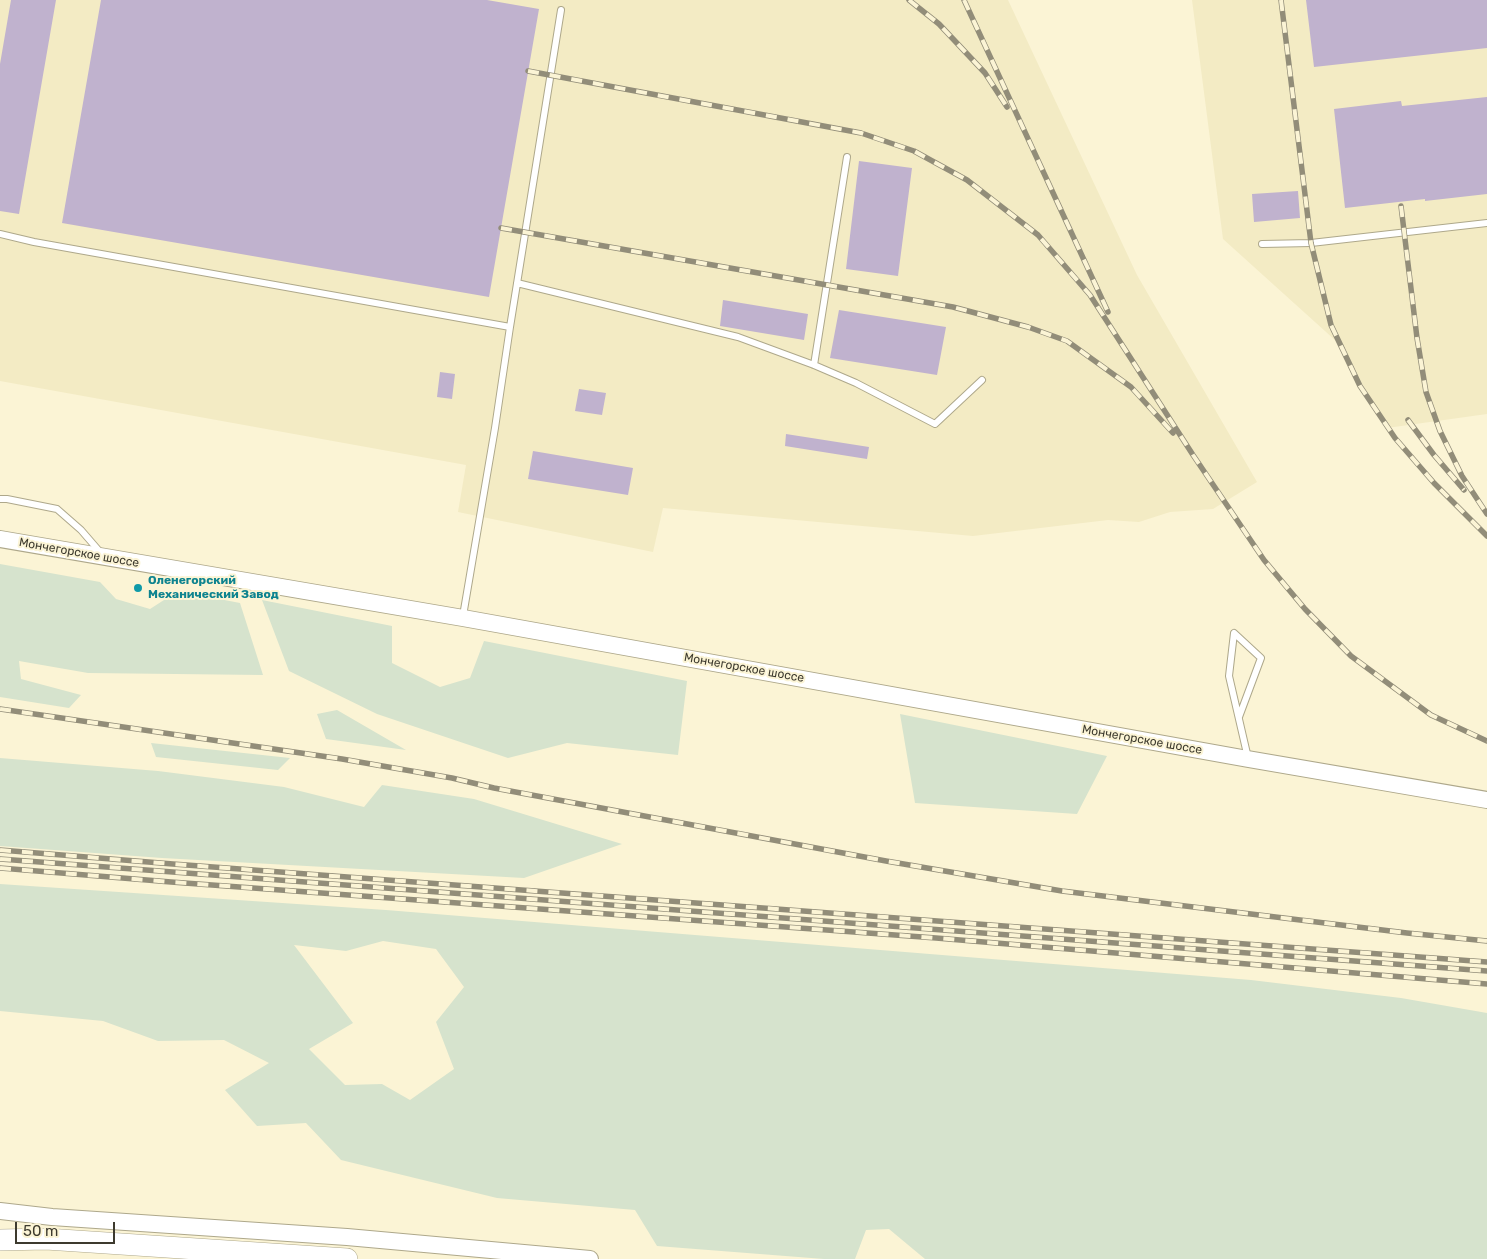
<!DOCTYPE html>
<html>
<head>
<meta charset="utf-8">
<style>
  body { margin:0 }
  #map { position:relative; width:1487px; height:1259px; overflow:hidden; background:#fbf4d5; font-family:Rubik,sans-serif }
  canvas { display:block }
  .scale { position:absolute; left:15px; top:1222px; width:100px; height:22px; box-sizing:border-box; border:2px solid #3d3a2e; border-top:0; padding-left:6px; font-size:15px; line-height:18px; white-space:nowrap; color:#3d3a2e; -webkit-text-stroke:4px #fbf4d5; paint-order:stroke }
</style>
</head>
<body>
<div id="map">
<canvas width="1487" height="1259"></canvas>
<div class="scale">50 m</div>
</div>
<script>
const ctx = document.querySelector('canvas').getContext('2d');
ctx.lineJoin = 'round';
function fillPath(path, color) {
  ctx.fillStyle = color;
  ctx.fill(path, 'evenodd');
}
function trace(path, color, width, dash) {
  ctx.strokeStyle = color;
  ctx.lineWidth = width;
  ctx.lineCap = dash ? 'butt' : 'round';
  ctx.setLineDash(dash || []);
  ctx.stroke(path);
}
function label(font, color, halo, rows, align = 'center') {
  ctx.font = font + ' Rubik,sans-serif';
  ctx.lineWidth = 4;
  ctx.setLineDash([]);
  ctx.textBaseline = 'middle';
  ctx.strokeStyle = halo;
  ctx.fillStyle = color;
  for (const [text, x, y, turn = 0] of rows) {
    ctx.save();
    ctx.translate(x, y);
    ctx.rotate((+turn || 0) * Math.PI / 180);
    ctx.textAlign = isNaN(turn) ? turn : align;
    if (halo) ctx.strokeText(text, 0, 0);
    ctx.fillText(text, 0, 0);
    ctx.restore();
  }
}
const built = new Path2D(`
  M 0,0 L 1008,0 L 1137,275 L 1257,482 L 1213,509 L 1170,512 L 1139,522 L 1108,520 L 973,536 L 663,508 L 653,552 L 458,512 L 466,465 L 0,381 Z
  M 1192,0 L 1487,0 L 1487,414 L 1387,428 L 1336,341 L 1223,239 Z`);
const green = new Path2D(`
  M 0,564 L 100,582 L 116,599 L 150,609 L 178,591 L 240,603 L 263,675 L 88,673 L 19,661 L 21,679 L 81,695 L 69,708 L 0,697 Z
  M 262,600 L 392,626 L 392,663 L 440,687 L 470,678 L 484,641 L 687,681 L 678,755 L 567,743 L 508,758 L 377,714 L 289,671 Z
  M 337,710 L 406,750 L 326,739 L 317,714 Z
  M 900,714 L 1107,756 L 1077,814 L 915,803 Z
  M 151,743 L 290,758 L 278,770 L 156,757 Z
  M 0,758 L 158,771 L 284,787 L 364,807 L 382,785 L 474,799 L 622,844 L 524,878 L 162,858 L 0,846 Z
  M 0,884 L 386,910 L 1251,980 L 1401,998 L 1487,1013 L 1487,1259 L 925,1259 L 889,1229 L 866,1230 L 855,1259 L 824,1259 L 657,1246 L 635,1210 L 497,1198 L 341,1160 L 306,1123 L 257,1126 L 225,1090 L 269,1063 L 224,1040 L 158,1041 L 103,1021 L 0,1011 ZM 383,941 L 436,949 L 464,987 L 436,1022 L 454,1069 L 410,1100 L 382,1084 L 345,1085 L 309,1049 L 353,1023 L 294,945 L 346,951 Z`);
const building = new Path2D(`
  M 11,0 L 56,0 L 19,214 L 0,211 L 0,64 Z
  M 101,0 L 487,0 L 539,9 L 489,297 L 62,223 Z
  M 1306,0 L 1487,0 L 1487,48 L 1314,67 Z
  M 1487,97 L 1487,194 L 1425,201 L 1425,199 L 1345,208 L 1334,109 L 1401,101 L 1402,106 Z
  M 859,161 L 912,168 L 898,276 L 846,269 Z
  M 1298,191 L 1300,218 L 1254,222 L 1252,194 Z
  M 723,300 L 808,314 L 804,340 L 720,326 Z
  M 839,310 L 946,327 L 937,375 L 830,358 Z
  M 440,372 L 455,374 L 452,399 L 437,397 Z
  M 579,389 L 606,393 L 602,415 L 575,411 Z
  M 786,434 L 869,447 L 867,459 L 785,446 Z
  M 533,451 L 633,468 L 628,495 L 528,479 Z`);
const service = new Path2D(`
  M 0,234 L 34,242 L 510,327 L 495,428 L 463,616
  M 1262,244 L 1311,243 L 1487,223
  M 517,283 L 738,337 L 814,365 L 856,383 L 935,424 L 982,380
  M 510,327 L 561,10
  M 814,365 L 847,157
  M 0,499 L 7,499 L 57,509 L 81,530 L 100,552
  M 1239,717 L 1261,658 L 1234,633 L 1229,676 L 1248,758`);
const tertiary = new Path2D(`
  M 0,539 L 463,618 L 1248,759 L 1487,800
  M 0,1211 L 52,1217 L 347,1237 L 590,1259`);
const trunk = new Path2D(`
  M 0,1240 L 46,1239 L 347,1259`);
const rail = new Path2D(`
  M 909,0 L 939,24 L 985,73 L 1007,107
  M 964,0 L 1108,312
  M 1281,0 L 1311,243 L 1331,325 L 1360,386 L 1395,438 L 1434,483 L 1487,536
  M 528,71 L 861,133 L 914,151 L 967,180 L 1038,235 L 1090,295 L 1193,455 L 1264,560 L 1305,609 L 1351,656 L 1431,715 L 1487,741
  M 1401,206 L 1417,338 L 1426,392 L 1440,431 L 1462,476 L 1487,514
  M 501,228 L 953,307 L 1028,327 L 1067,341 L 1131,387 L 1173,433
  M 1408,420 L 1434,455 L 1464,490
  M 0,709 L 342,759 L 452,778 L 494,788 L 886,861 L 1062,891 L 1407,933 L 1487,941
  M 0,850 L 173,864 L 1487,962
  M 0,859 L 1487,971
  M 0,868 L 171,882 L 936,938 L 1487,984`);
const markers = [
  [138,588,5,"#0f9aa8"]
];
const streetNames = [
  ["Мончегорское шоссе",79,553,10],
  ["Мончегорское шоссе",744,668,10],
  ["Мончегорское шоссе",1142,740,10]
];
const cultureNames = [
  ["Оленегорский",148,581],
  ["Механический Завод",148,595]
];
fillPath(built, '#f3ebc4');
fillPath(green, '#d6e3cd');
fillPath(building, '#c0b2ce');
trace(service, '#aea88b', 8);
trace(tertiary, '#aea88b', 18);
trace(trunk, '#aea88b', 22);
trace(service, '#fff', 6);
trace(tertiary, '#fff', 16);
trace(trunk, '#fff', 21);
trace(rail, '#928d79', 5.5);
trace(rail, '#fbf4d5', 4, [11]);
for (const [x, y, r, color] of markers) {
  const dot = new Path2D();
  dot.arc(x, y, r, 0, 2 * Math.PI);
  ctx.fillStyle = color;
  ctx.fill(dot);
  trace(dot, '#fbf4d5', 2);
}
label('12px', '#3d3a2e', '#fbf4d5', streetNames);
label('bold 12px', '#0d838f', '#fbf4d5', cultureNames, 'left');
</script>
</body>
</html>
